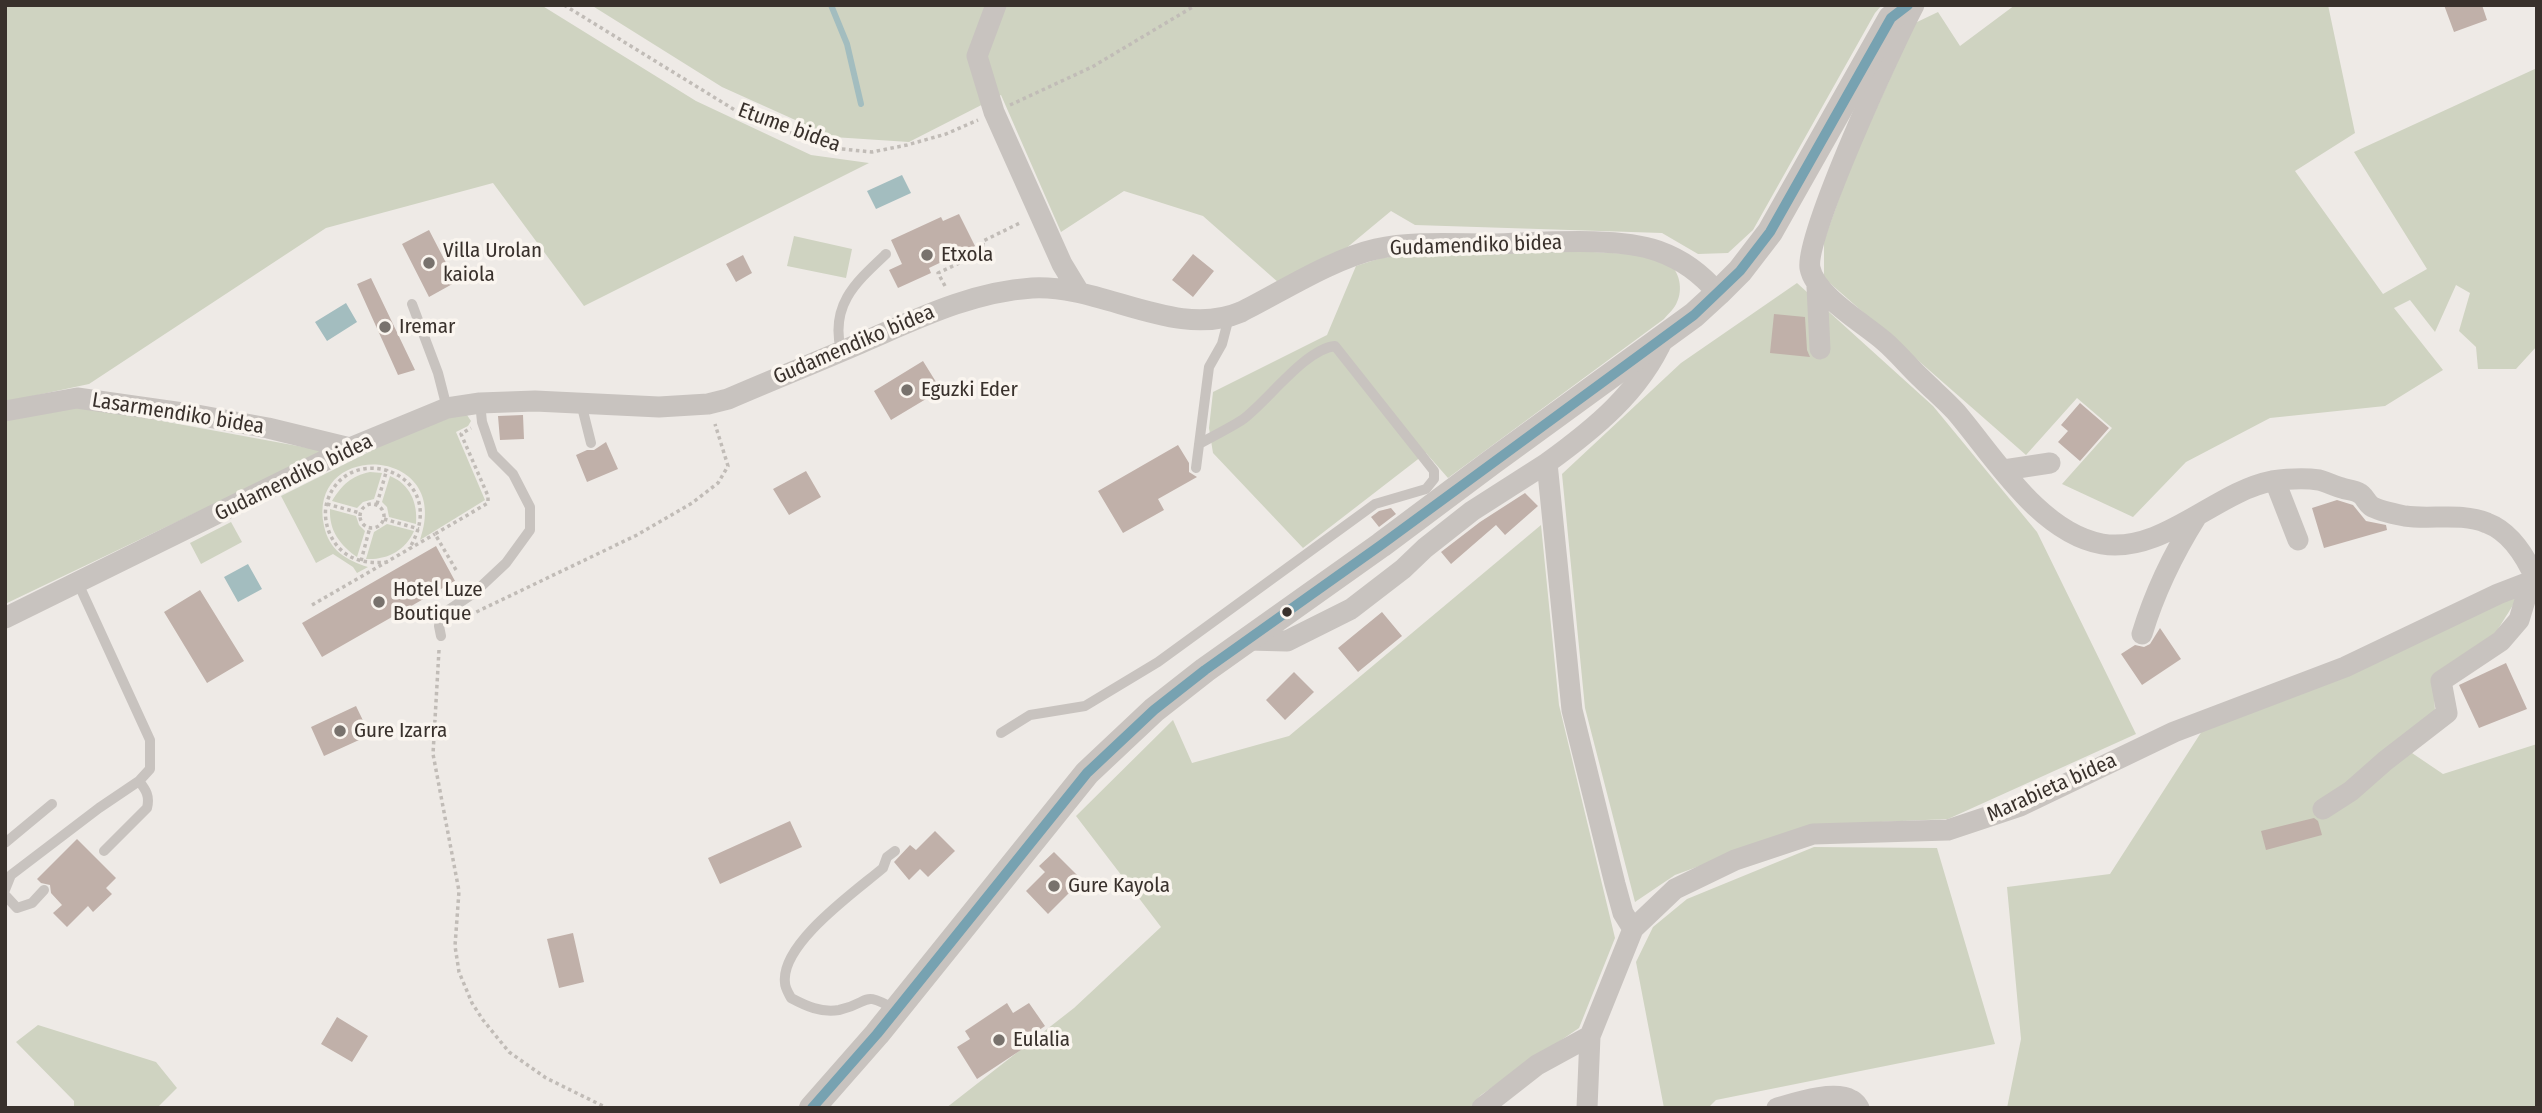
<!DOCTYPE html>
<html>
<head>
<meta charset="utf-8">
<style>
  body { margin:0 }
  #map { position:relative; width:2542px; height:1113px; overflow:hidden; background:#eeeae6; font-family:"Fira Sans Condensed",sans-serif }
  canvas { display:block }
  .frame { position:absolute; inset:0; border:7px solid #39312c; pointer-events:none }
</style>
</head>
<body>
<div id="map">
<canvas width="2542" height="1113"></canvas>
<div class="frame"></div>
</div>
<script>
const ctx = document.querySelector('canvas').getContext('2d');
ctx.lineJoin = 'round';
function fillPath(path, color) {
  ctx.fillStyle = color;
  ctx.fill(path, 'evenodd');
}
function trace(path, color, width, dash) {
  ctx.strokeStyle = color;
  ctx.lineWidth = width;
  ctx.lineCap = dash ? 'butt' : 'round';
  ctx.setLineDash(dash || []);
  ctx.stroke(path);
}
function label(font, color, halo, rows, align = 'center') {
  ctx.font = font + ' "Fira Sans Condensed",sans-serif';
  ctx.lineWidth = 7;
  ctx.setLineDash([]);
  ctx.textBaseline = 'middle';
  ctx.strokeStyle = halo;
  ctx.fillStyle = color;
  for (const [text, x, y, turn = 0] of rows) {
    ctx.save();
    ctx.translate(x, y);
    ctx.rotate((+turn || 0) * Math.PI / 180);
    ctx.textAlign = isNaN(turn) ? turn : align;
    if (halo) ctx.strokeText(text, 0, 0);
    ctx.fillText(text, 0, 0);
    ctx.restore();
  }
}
const green = new Path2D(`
  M 5,5 L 541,5 L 696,101 L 811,155 L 869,163 L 584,306 L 493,183 L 326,228 L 89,384 L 5,402 Z
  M 591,5 L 1882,5 L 1875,13 L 1753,230 L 1728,253 L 1698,254 L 1662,233 L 1415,225 L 1391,211 L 1344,250 L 1279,283 L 1203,216 L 1124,191 L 1061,232 L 1001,95 L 909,142 L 833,137 L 722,87 Z
  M 2015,5 L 2328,5 L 2355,133 L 2295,171 L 2383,294 L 2427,269 L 2354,152 L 2537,68 L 2537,346 L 2516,369 L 2478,369 L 2476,347 L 2459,331 L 2470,293 L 2456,285 L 2435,332 L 2410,300 L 2394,308 L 2443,370 L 2385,406 L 2270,418 L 2186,462 L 2133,517 L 2062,484 L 2112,428 L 2077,398 L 2026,455 L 1824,278 L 1824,241 L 1851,165 L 1915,23 L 1938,12 L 1960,46 Z
  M 794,236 L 852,249 L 846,278 L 787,266 Z
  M 1423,253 C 1464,253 1643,245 1668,263 C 1680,271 1683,290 1677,302 C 1675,308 1668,314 1664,319 L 1448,478 L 1426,453 L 1303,548 L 1213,453 L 1209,428 L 1213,392 L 1327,335 L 1356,266 L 1381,258 Z
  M 1797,283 L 1933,406 L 2037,532 L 2136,734 L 1948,819 L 1812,825 L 1675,875 L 1635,902 L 1585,708 L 1562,474 L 1681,363 Z
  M 75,405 L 325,451 L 5,604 L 5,418 Z
  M 467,415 L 471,421 L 468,426 L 456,432 L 485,500 L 420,540 C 454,445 306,439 324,526 C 329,550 346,560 368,567 L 357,573 L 353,567 L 333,554 L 316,563 L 281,496 L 393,440 L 454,416 Z
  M 370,472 L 382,473 L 374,499 L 363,502 L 357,508 L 332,501 C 342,485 351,476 370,472 Z
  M 390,476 C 410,484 418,503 416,524 L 389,517 L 387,507 L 382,502 Z
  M 330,509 L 356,516 L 359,525 L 365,531 L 357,557 C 340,545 329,531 330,509 Z
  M 231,522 L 242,542 L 201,564 L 190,543 Z
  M 387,524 L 414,531 C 405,551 387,560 366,559 L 374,532 Z
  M 1541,525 L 1559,705 L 1615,938 L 1579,1028 L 1481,1095 L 1470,1108 L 946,1108 L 1074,1008 L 1161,927 L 1076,816 L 1173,720 L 1192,763 L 1289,736 Z
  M 2520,594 L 2493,637 L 2433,679 L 2435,711 L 2412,753 L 2443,774 L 2537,744 L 2537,1108 L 2007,1108 L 2021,1039 L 2007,887 L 2110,874 L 2202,731 Z
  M 1814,847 L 1937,848 L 1995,1044 L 1716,1100 L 1708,1108 L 1664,1108 L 1636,962 L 1653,927 L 1687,899 Z
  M 38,1025 L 156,1062 L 177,1088 L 157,1108 L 74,1108 L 74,1101 L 16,1042 Z`);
const water = new Path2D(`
  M 902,175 L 911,193 L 876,209 L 867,191 Z
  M 346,303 L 357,322 L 327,341 L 315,322 Z
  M 248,564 L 262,589 L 238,602 L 224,577 Z`);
const stream = new Path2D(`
  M 831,5 L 847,44 L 861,104`);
const building = new Path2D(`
  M 2444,5 L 2482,5 L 2487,20 L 2454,32 Z
  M 959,214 L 975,246 L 929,268 L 931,273 L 898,288 L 889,270 L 902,264 L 891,240 L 941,217 L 943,221 Z
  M 429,230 L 456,282 L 429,297 L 402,244 Z
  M 1193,254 L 1214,271 L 1193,297 L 1172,280 Z
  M 743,255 L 752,273 L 736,282 L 726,264 Z
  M 371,278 L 415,370 L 398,375 L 357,284 Z
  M 1774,314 L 1805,317 L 1807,350 L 1810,357 L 1770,353 Z
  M 923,361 L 941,390 L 891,420 L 874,391 Z
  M 2080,403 L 2109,428 L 2080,461 L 2058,442 L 2068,431 L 2061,425 Z
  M 523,415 L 524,439 L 500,440 L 498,416 Z
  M 606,442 L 618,469 L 587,482 L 576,455 L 587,450 L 594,450 Z
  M 1178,445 L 1189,463 L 1189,472 L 1197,477 L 1158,499 L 1164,510 L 1123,533 L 1098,491 Z
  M 806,471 L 821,497 L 789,515 L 773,489 Z
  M 1525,493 L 1538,506 L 1505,535 L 1496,525 L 1451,564 L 1441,552 L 1480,522 Z
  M 2337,500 L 2353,505 L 2366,521 L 2386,525 L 2387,530 L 2324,548 L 2312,508 Z
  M 1391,508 L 1396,514 L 1379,527 L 1371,517 L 1379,511 Z
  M 436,546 L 455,581 L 322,657 L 302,623 Z
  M 200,590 L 244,661 L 207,683 L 164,612 Z
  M 1382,612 L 1402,636 L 1358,672 L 1338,648 Z
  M 2160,628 L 2181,659 L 2142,685 L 2121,654 L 2135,645 L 2144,647 L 2150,644 Z
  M 2506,663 L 2527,709 L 2479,728 L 2459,685 Z
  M 1294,672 L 1314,692 L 1285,720 L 1266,700 Z
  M 356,706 L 370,735 L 324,756 L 311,727 Z
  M 2314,818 L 2318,821 L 2322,835 L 2266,850 L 2261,831 Z
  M 790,821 L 802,847 L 720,884 L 708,858 Z
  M 935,831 L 955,851 L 928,877 L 920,869 L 909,880 L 894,862 L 910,845 L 916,850 Z
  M 77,839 L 116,878 L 106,888 L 112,894 L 93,912 L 88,906 L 67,927 L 53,913 L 62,905 L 51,893 L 50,885 L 41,883 L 37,879 Z
  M 1054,852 L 1082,880 L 1048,914 L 1026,891 L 1045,872 L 1039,866 Z
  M 573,933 L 584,982 L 559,988 L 547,939 Z
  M 1007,1003 L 1013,1013 L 1029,1003 L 1045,1026 L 1029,1037 L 1033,1042 L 977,1079 L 957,1047 L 970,1039 L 965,1031 Z
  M 337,1017 L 368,1036 L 352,1062 L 321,1044 Z`);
const path = new Path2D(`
  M 564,5 L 743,115 L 832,148 L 872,152 L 907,145 L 946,134 L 978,120
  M 1010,105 L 1092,67 L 1196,5
  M 945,286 L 938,273 L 983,252 L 983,241 L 1022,222
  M360 516a12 12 0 1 1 24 0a12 12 0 1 1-24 0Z
  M 327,504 L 360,513
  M 377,504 L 387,469
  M 384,519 L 419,529
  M 361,561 L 370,527
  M 388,562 C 367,564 348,561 335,543 C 327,532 323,515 327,502 C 347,437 455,473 409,549
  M 456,570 L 435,534 L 488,503 L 488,496 L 461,434 L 471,428
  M 312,605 L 435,534
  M 470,615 L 637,535 L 692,503 L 718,483 L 728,466 L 715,424
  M 439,650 L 433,754 L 459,891 L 455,946 L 459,972 L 472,1003 L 483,1020 L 509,1052 L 546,1078 L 607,1108`);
const service = new Path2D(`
  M 412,304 L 438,373 L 447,408
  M 841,351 C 830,305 855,283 886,254
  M 581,403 L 591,443
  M 1196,468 L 1209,367 L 1222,344 L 1229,317
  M 441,636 L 439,626 L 441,615 L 474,593 L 506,563 L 530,530 L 530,507 L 513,474 L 493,454 L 482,422 L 480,403
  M 1001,733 L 1030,715 L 1085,706 L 1158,662 L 1375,504 L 1426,489 L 1434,479 L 1434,471 L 1335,346 C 1305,349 1267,402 1242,420 C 1228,429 1213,436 1199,444
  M 5,843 L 52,804
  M 104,851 L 147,808 C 150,796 146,790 139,781
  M 895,851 L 887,857 L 883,868 C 856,891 780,944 785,983 C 785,988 789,994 791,998 C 806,1006 821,1013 839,1010 C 872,1003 860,989 896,1010
  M 5,890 L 11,875 L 99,808 L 139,781 L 150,769 L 150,740 L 78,583
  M 5,895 L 17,908 L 32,903 L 44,890`);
const minor = new Path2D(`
  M 996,5 L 977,56 L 994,112 L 1062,264 L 1079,292
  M 1914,5 C 1894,43 1804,237 1810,268 C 1815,295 1863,323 1884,341 C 1898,353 1909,367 1922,379 C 1933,390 1945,400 1956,412 C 1995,458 2040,533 2102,544 C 2163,554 2215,492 2272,481 C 2286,479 2306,478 2319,480 C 2327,482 2334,486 2342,488 C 2347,490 2354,490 2359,493 C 2364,495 2366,502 2371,506 C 2379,511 2395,514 2405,516 C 2431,520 2461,512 2487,523 C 2511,532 2526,557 2536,580 L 2526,597 L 2519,620 L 2501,641 L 2441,681 L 2447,713 L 2385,761 L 2351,791 L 2323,809
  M 1817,287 L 1820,349
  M 5,411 L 77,398 L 197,415 L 268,428 L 350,448
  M 1547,463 C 1594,429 1640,392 1664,337
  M 2004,470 L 2050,463
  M 2275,481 L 2298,540
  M 5,618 L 350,448 L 447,408 L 480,403 L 535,401 L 659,407 L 708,404 L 728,399 C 772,380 817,362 861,343 C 917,319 971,292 1032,288 C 1101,284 1176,340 1241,312 C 1281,292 1332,259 1376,249 C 1413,241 1455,244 1493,244 C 1539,243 1616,236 1658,251 C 1683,260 1700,273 1718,293
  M 2142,634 C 2155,591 2173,554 2197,516
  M 1248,640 L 1287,641 L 1351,609 L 1403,569 L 1425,548 L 1472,511 L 1547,463 L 1572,710 L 1615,884 L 1623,913 L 1633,929
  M 1482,1108 L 1537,1065 L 1590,1036 L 1633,929 L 1675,889 L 1735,860 L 1813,834 L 1948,830 L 2020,806 L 2174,732 L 2345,667 L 2498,594 L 2537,579
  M 1587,1108 L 1590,1036
  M 1777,1108 C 1795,1103 1834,1090 1851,1100 C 1855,1101 1857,1105 1859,1108`);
const tertiary = new Path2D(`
  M 812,1108 L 877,1034 L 1087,773 L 1154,710 L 1205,670 L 1381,545 L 1492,462 L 1694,315 L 1718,293 L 1740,271 L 1770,232 L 1891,18 L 1908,5`);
const bus1 = new Path2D(`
  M 812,1108 L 877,1034 L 1087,773 L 1154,710 L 1205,670 L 1381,545 L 1694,315 L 1740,271 L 1770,232 L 1891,18 L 1908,5`);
const markers = [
  [927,255,7,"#78726d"],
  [429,263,7,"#78726d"],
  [385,327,7,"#78726d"],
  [907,390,7,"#78726d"],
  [379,602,7,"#78726d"],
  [1287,612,6,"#39312c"],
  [340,731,7,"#78726d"],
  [1054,886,7,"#78726d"],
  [999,1040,7,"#78726d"]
];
const streetNames = [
  ["Etume bidea",789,128,20],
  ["Gudamendiko bidea",1476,246,-2],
  ["Gudamendiko bidea",854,345,-23],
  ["Lasarmendiko bidea",178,414,9],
  ["Gudamendiko bidea",294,478,-26],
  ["Marabieta bidea",2052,788,-24]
];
const poiNames = [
  ["Villa Urolan",443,251],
  ["kaiola",443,275],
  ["Etxola",941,255],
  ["Iremar",399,327],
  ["Eguzki Eder",921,390],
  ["Hotel Luze",393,590],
  ["Boutique",393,614],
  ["Gure Izarra",354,731],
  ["Gure Kayola",1068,886],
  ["Eulalia",1013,1040]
];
fillPath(green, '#cfd3c1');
fillPath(water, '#a3bdbf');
trace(stream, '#a3bdbf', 6);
fillPath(building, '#c0b0a9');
trace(path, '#c1bcb7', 3.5, [3.5, 3.5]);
trace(service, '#c8c3bf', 10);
trace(minor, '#c8c3bf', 21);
trace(tertiary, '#c8c3bf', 26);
trace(bus1, '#77a2b1', 10);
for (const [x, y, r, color] of markers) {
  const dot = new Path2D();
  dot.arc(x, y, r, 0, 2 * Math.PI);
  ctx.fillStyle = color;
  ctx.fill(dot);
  trace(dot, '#faf5ef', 2.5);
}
label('21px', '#39312c', '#faf5ef', streetNames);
label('21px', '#39312c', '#faf5ef', poiNames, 'left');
</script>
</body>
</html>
